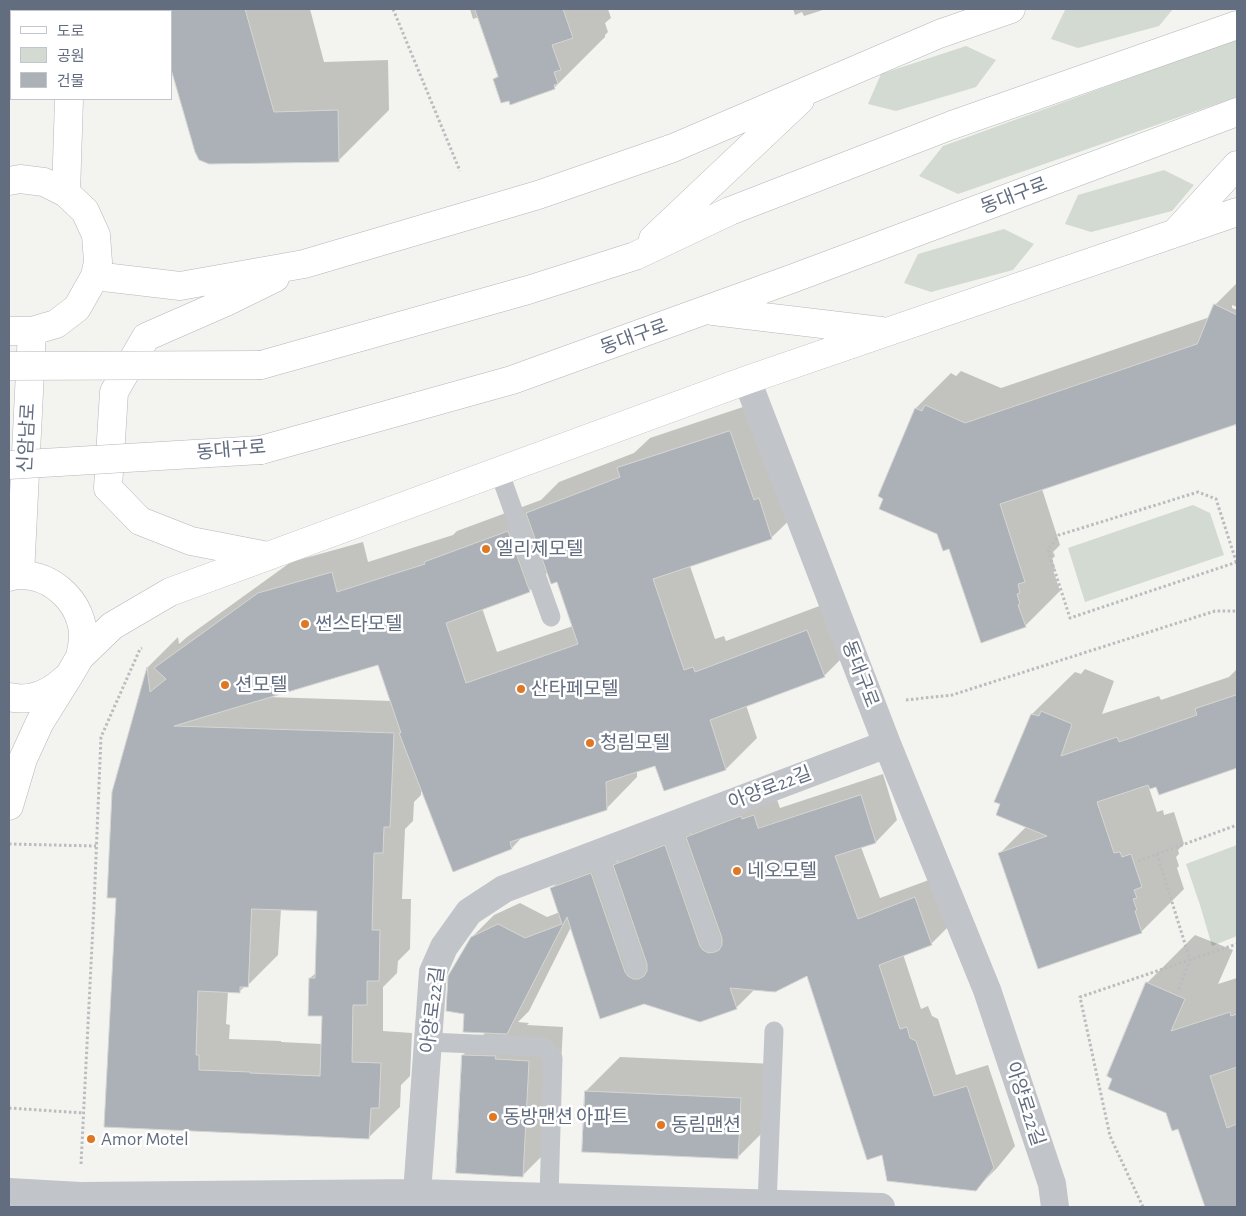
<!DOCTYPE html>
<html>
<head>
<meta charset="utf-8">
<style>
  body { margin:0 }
  #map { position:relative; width:1246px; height:1216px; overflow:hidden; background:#f3f4ef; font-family:"Alegreya Sans","Noto Sans KR",sans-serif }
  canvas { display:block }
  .frame { position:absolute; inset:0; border:10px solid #636d80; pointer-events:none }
  .legend { position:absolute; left:10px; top:10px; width:162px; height:90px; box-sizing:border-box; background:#fff; border:1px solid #c1c5cc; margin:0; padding:6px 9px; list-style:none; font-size:15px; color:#636d80 }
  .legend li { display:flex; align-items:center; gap:10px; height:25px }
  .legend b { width:25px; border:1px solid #c1c5cc }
</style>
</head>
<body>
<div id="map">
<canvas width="1246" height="1216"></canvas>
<div class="frame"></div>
<ul class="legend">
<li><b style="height:6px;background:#fff"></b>도로</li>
<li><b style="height:14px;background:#d2dad1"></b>공원</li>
<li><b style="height:14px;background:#acb1b7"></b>건물</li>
</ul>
</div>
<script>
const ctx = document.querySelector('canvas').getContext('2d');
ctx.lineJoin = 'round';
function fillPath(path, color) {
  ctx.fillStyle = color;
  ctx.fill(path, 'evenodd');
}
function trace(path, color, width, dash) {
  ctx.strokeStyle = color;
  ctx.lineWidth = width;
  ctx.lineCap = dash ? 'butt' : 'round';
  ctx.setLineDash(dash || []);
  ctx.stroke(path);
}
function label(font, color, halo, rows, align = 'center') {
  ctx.font = font + ' "Alegreya Sans","Noto Sans KR",sans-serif';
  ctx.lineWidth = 5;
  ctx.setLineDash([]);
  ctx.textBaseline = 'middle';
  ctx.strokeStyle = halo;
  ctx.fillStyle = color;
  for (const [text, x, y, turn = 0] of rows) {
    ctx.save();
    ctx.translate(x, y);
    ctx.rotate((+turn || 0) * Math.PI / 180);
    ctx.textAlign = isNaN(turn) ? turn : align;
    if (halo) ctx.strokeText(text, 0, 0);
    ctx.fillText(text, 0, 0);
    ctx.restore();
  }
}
const green = new Path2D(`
  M 1071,9 L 1173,9 L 1159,26 L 1078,48 L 1051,39 L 1065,10 Z
  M 1237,39 L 1237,97 L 958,194 L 919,176 L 943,146 Z
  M 966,46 L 996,60 L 976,87 L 896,111 L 868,104 L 881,74 Z
  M 1164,170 L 1194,185 L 1172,211 L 1091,232 L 1065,224 L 1078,195 Z
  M 1004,229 L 1034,244 L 1013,270 L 931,292 L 904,283 L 918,254 Z
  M 1193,505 L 1210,513 L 1224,555 L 1085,602 L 1068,548 Z
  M 1237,845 L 1237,936 L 1212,946 L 1200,905 L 1186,864 Z`);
const shadow = new Path2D(`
  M 9,9 L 15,9 L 15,11 L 11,11 L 11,53 L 9,74 Z
  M 156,9 L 310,9 L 324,62 L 388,60 L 389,110 L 338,161 L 209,163 L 171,11 L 156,11 Z
  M 470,9 L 608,9 L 611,18 L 605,23 L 608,32 L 605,35 L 605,37 L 554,88 L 494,79 L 499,75 L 479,17 L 473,19 Z
  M 793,9 L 826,9 L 804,16 L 802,12 L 795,15 Z
  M 1237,283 L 1237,307 L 1232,305 L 1232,308 L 1237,310 L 1237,430 L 1235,424 L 1042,489 L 1060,545 L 1053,552 L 1055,556 L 1052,559 L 1055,568 L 1053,570 L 1060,591 L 1025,626 L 916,408 L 951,373 L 956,376 L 961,371 L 1001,388 L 1210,317 L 1215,305 Z
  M 761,401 L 803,507 L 771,538 L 690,566 L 715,639 L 724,636 L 726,641 L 838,599 L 855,645 L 824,676 L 746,705 L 757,738 L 726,769 L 656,765 L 637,770 L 637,777 L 606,809 L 523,836 L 512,848 L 421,786 L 421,795 L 414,802 L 413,821 L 405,829 L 402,899 L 411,899 L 410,949 L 398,961 L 397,973 L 383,987 L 383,1031 L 412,1033 L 410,1076 L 401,1085 L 400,1107 L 368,1138 L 106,1126 L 117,897 L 113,792 L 148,667 L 178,637 L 179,644 L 187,637 L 291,562 L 363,542 L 368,562 L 453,535 L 457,531 L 541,500 L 559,482 L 634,453 L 650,438 ZM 548,572 L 557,580 L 573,626 L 497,652 L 482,608 L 529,591 ZM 379,663 L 392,701 L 268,697 ZM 281,909 L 318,910 L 317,972 L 310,978 L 324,1015 L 322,1044 L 281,1042 L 281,1041 L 229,1039 L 230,1025 L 226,1024 L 228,991 L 239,992 L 245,986 L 247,986 L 278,955 Z
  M 1085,669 L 1114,681 L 1102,714 L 1159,696 L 1161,700 L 1229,677 L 1237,669 L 1237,766 L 1159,793 L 1157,786 L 1149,788 L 1157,812 L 1163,810 L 1164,815 L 1174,812 L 1184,844 L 1178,850 L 1179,854 L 1176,857 L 1179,866 L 1177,868 L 1184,889 L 1141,932 L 1000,853 L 1027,826 L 1032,714 L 1075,672 L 1081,674 Z
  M 883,774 L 897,820 L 876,842 L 861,847 L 880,898 L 937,877 L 953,922 L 931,944 L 903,954 L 921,1009 L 928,1006 L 932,1016 L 938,1019 L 956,1075 L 988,1065 L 1015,1146 L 997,1168 L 975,1190 L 883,1153 L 808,974 L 755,989 L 736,1008 L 644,1002 L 571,927 L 529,1011 L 518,1022 L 529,1023 L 527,1025 L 563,1027 L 557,1141 L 523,1175 L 463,1055 L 486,1032 L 472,937 L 494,915 L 520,903 L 547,917 L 560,912 L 551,889 L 573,867 L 613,852 L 617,862 L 636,843 L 686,824 L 690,834 L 709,816 L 775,794 L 780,808 Z
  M 1195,935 L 1233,950 L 1218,984 L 1237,978 L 1237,1207 L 1206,1207 L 1179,1127 L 1147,983 Z
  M 620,1057 L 774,1064 L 771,1124 L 737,1158 L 586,1091 Z`);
const building = new Path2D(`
  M 171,9 L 245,9 L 274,112 L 338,110 L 339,162 L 209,164 L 199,160 L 195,152 L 171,69 Z
  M 475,9 L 563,9 L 573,38 L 552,45 L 561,70 L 554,72 L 558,84 L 554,85 L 555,89 L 510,105 L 509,101 L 501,103 L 493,79 L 498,77 Z
  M 1214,304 L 1237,315 L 1237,424 L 1000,504 L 1025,582 L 1018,584 L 1020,593 L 1017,594 L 1020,604 L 1018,605 L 1026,627 L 981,643 L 949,549 L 943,551 L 937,534 L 879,509 L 883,499 L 878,496 L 915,408 L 922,411 L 925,405 L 965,423 L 1197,344 Z
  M 730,431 L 754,500 L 759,498 L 772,539 L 653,579 L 684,670 L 693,667 L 695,672 L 807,630 L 825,677 L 710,720 L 726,770 L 664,791 L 655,766 L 606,782 L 607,810 L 510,842 L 512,849 L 453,872 L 399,733 L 401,733 L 378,665 L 174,726 L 394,733 L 390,827 L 384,827 L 383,853 L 374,853 L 372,930 L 380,930 L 379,981 L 367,981 L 367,1005 L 353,1005 L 352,1062 L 381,1063 L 379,1108 L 371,1108 L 369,1139 L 104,1127 L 116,898 L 107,898 L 112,792 L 147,667 L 150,692 L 166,679 L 154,668 L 258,593 L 332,572 L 337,592 L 425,564 L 424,562 L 508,531 L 530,592 L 446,623 L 466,683 L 578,644 L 557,582 L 551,584 L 526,513 L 620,477 L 617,468 ZM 252,909 L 317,911 L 315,978 L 309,978 L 308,1016 L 322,1016 L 320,1076 L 250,1073 L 250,1072 L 199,1070 L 199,1055 L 196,1055 L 198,991 L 240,993 L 240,987 L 248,987 Z
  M 1237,695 L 1237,768 L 1159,795 L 1156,787 L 1150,789 L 1148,785 L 1097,802 L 1114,853 L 1120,852 L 1122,857 L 1131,854 L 1142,887 L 1134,890 L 1137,898 L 1133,899 L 1137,910 L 1135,911 L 1142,933 L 1038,969 L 998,853 L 1047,836 L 996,815 L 1000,804 L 994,802 L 1031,714 L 1039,716 L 1041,711 L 1072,724 L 1061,756 L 1117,737 L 1119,742 L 1197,715 L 1195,709 Z
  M 861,795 L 876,843 L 835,856 L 858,919 L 915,897 L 932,945 L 879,965 L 900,1029 L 907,1027 L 910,1038 L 916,1041 L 934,1096 L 967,1086 L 994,1168 L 976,1191 L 887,1181 L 882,1155 L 867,1160 L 807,976 L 775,992 L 730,988 L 737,1009 L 700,1022 L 644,1004 L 600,1019 L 567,917 L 507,1034 L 463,1032 L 464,1014 L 446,1011 L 448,976 L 471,937 L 498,924 L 525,938 L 562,924 L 550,888 L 591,873 L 625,972 L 628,976 L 633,979 L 639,979 L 644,976 L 647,971 L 647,964 L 613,865 L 665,845 L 700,946 L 703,950 L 708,953 L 715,952 L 719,950 L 722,945 L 722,938 L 686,837 L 741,816 L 742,819 L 754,815 L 758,828 Z
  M 1146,982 L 1185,999 L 1171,1031 L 1230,1012 L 1231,1016 L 1237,1014 L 1237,1067 L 1210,1076 L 1227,1128 L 1237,1124 L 1237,1207 L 1205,1207 L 1178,1129 L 1172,1131 L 1166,1113 L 1108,1089 L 1112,1079 L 1107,1076 Z
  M 462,1055 L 496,1056 L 495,1059 L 529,1061 L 523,1177 L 456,1173 Z
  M 585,1091 L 741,1098 L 738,1159 L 582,1152 Z`);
const path = new Path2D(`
  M 393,9 L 460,171
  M 1237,562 L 1070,618 L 1048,550 L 1059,535 L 1198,492 L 1216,499 L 1237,564
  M 906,700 L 952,695 L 1215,611 L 1237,611
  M 9,844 L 96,846
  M 1157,854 L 1190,960 L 1178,991
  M 1138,861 L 1237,825
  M 9,1108 L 84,1113
  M 81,1164 L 94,905 L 101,737 L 140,649 L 142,648
  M 1143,1207 L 1110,1136 L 1080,997 L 1237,944`);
const service = new Path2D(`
  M 499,471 L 551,617
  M 670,826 L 711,942
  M 597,854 L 636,968
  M 428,1042 L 544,1047 L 553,1058 L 549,1197
  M 767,1204 L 774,1031`);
const minor = new Path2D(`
  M 747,380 L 887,744 L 987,990 L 1052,1184 L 1055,1207
  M 9,1192 L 80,1196 L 417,1193 L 881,1207
  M 416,1207 L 433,972 L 444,947 L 469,912 L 504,889 L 887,744`);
const secondary = new Path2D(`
  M 71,11 L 71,9
  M 9,181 L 20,179 L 44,182 L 66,193 L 85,211 L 96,235 L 98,262 L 95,276 L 77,308 L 56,324 L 32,331 L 9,331
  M 66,193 L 69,99
  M 1177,231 L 1237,165
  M 653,239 L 800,100
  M 95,276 L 180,286 L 304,264 L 538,195 L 673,148 L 939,34 L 1011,9
  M 713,311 L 881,331
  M 261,365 L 528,290 L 635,256 L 730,211 L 952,125 L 1237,25
  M 261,450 L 512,380 L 794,278 L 1237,112
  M 268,556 L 191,541 L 140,521 L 108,488 L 114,392 L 146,337 L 226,302 L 275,278
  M 20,575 L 32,331
  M 9,577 C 12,576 17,575 20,575 C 54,575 83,604 83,637 C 83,644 81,651 80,657
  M 9,697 C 31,702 49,694 65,679
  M 9,806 L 23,759 L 40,722 L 70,674 L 80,657 L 112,626 L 170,592 L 747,380 L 1237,212`);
const secondaryBridge = new Path2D(`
  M 9,366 L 261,365
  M 9,465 L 261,450`);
const markers = [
  [486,549,5,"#e07823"],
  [305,624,5,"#e07823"],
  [225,685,5,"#e07823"],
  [521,689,5,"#e07823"],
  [590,743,5,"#e07823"],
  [737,871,5,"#e07823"],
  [493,1117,5,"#e07823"],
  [661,1125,5,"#e07823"],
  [91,1139,5,"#e07823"]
];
const streetNames = [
  ["동대구로",1014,196,-21],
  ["동대구로",634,337,-20],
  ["신암남로",27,438,-87],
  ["동대구로",231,450,-5],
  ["동대구로",860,674,69],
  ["아양로22길",770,788,-21],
  ["아양로22길",433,1010,-83],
  ["아양로22길",1025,1104,72]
];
const poiNames = [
  ["엘리제모텔",496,549],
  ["썬스타모텔",315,624],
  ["션모텔",235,685],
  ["산타페모텔",531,689],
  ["청림모텔",600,743],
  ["네오모텔",747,871],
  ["동방맨션 아파트",503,1117],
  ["동림맨션",671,1125],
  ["Amor Motel",101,1139]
];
fillPath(green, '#d2dad1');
fillPath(shadow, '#0003');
fillPath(building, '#acb1b7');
trace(building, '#d4d5d2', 1);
trace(secondary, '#b4b6bc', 29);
trace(path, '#bbbcbf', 3, [2.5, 2.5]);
trace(service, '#c1c4c8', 19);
trace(minor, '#c1c4c8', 28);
trace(secondary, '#fff', 28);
trace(secondaryBridge, '#b4b6bc', 29, []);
trace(secondaryBridge, '#fff', 28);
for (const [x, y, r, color] of markers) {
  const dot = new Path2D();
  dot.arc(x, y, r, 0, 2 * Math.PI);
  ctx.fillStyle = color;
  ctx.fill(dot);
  trace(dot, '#fff', 2);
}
label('19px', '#636d80', '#fff', streetNames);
label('19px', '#636d80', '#fff', poiNames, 'left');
</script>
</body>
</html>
